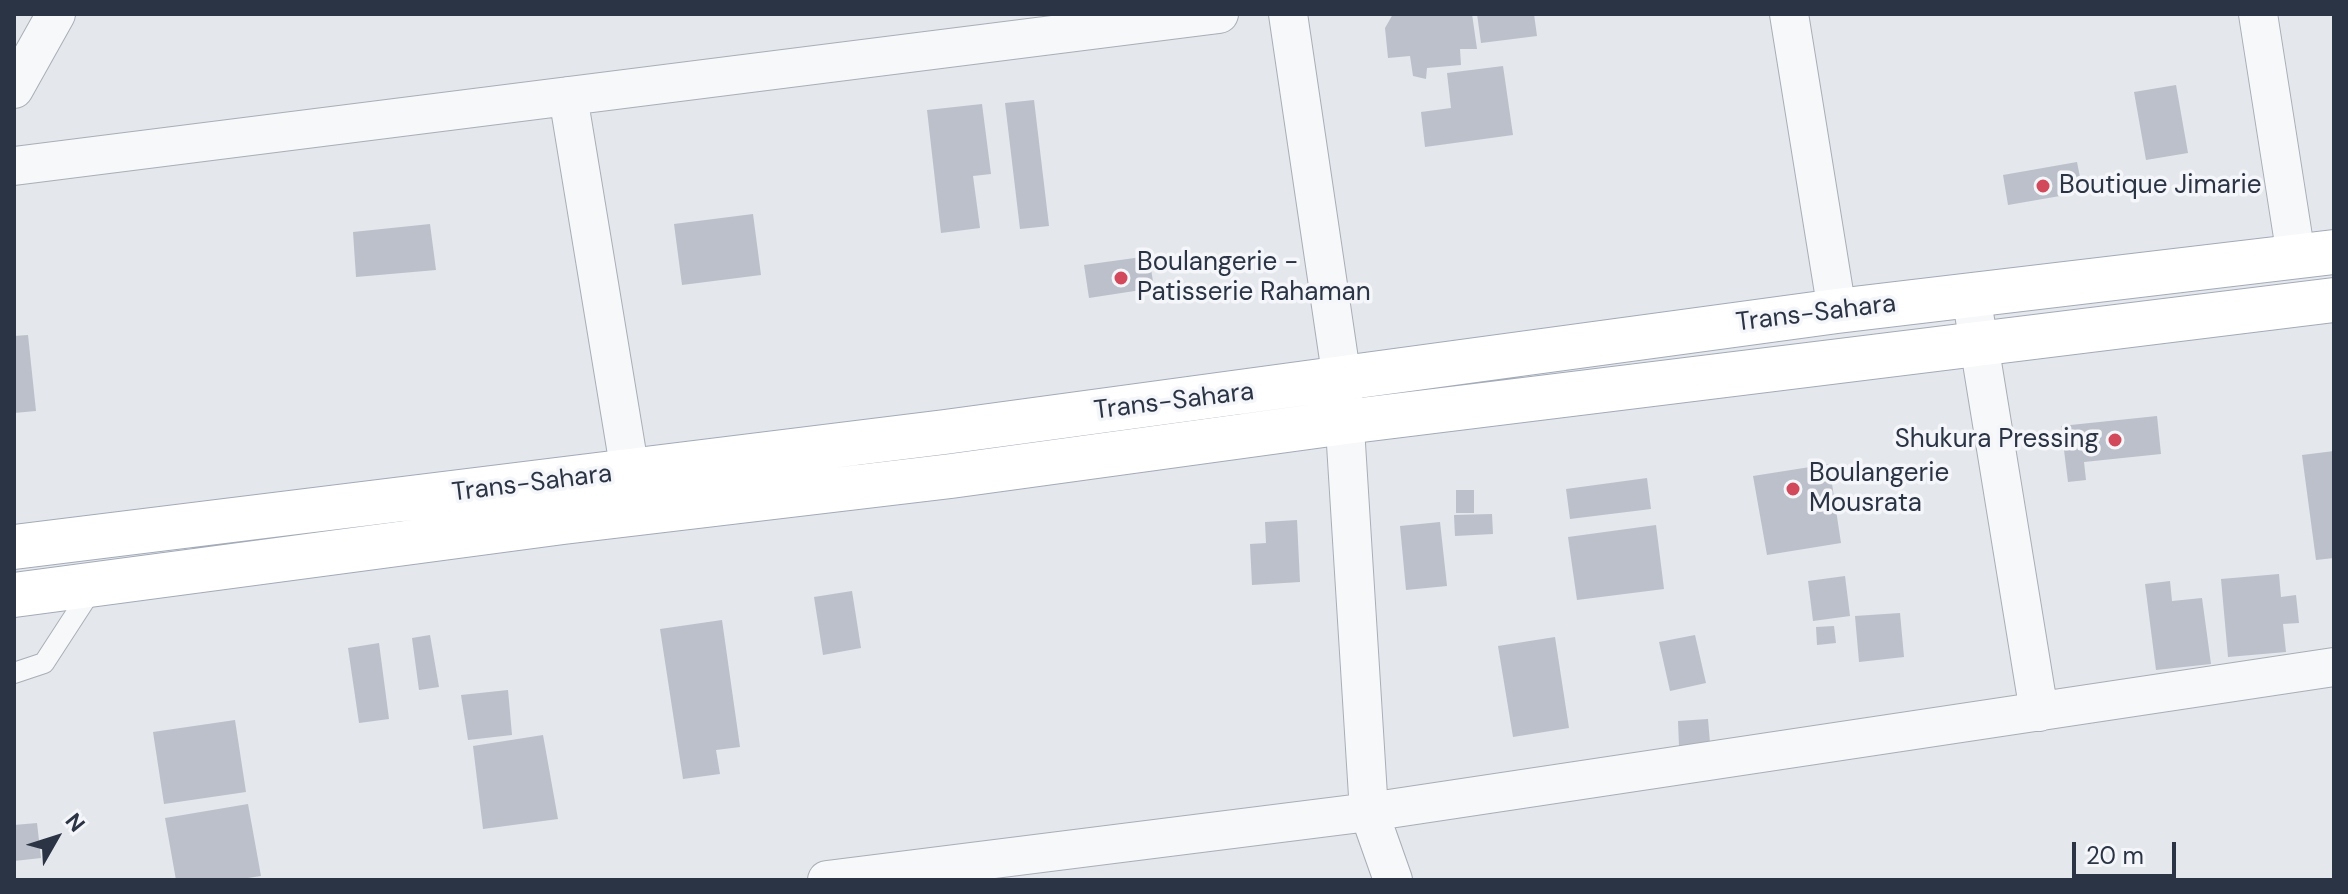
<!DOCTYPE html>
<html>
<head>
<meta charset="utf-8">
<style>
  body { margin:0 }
  #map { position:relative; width:2348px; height:894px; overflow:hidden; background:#e4e7ec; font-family:"DM Sans",sans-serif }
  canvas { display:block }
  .frame { position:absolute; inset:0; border:16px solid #2b3445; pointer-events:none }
  .north { position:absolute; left:16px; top:798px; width:80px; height:80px; -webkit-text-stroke:6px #f4f6f9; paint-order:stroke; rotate:51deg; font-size:22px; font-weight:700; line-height:32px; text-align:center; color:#2b3445 }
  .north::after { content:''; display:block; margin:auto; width:28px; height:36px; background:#2b3445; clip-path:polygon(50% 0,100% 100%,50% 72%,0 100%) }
  .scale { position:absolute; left:2072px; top:842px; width:104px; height:36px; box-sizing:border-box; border:4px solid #2b3445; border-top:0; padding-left:10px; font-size:24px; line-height:28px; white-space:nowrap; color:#2b3445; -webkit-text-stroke:6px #f4f6f9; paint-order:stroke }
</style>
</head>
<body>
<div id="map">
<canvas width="2348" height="894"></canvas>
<div class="frame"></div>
<div class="north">N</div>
<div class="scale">20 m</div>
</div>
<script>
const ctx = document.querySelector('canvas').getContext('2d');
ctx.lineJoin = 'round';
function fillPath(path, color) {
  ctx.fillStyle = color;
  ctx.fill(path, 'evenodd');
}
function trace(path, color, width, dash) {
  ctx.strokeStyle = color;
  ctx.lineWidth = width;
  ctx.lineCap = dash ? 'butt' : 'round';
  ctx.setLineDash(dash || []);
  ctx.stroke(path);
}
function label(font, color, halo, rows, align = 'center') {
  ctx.font = font + ' "DM Sans",sans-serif';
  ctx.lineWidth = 7;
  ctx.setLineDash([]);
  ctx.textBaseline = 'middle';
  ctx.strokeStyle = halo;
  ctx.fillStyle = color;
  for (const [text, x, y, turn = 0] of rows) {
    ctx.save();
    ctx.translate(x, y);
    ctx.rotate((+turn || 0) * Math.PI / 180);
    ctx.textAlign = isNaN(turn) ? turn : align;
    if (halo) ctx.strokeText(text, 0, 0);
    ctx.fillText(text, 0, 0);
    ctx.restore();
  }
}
const building = new Path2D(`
  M 1393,14 L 1472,14 L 1477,49 L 1460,49 L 1461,65 L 1427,68 L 1426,79 L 1413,76 L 1410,56 L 1388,58 L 1385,28 Z
  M 1477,14 L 1534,14 L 1537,36 L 1481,43 Z
  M 1503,66 L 1513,135 L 1425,147 L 1421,112 L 1451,108 L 1447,73 Z
  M 2176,85 L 2188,153 L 2146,160 L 2134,92 Z
  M 1034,100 L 1049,226 L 1020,229 L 1005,103 Z
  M 982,104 L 991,174 L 973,176 L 980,228 L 941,233 L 927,110 Z
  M 2077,162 L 2083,192 L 2008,205 L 2003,175 Z
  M 753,214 L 761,275 L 682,285 L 674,224 Z
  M 430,224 L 436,270 L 356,277 L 353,232 Z
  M 1149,256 L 1154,288 L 1089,298 L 1084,265 Z
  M 28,335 L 36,411 L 14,413 L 14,336 Z
  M 2157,416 L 2161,454 L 2084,462 L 2086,480 L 2068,482 L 2061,426 Z
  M 2334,451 L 2334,558 L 2316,560 L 2302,455 Z
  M 1829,464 L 1841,543 L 1767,555 L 1753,476 Z
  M 1647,478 L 1651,509 L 1570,519 L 1566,489 Z
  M 1456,490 L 1474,490 L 1474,513 L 1456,513 Z
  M 1492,514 L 1493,534 L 1455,536 L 1454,515 Z
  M 1297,520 L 1300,582 L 1252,585 L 1250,544 L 1266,543 L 1265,522 Z
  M 1440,522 L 1447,586 L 1406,590 L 1400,526 Z
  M 1656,525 L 1664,589 L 1577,600 L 1568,537 Z
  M 2279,574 L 2281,597 L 2296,595 L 2299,623 L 2283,624 L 2286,652 L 2228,657 L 2221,579 Z
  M 1845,576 L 1850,616 L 1813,621 L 1808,581 Z
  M 2170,581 L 2172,601 L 2202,598 L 2211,664 L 2156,670 L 2145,584 Z
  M 852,591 L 861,648 L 823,655 L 814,597 Z
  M 1900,613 L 1904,657 L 1859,662 L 1855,616 Z
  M 722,620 L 740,747 L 716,750 L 720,774 L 683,779 L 660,629 Z
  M 1834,626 L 1836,643 L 1817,645 L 1816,627 Z
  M 430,635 L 439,687 L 419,690 L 412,638 Z
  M 1695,635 L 1706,683 L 1670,691 L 1659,642 Z
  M 1555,637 L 1569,728 L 1513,737 L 1498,646 Z
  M 379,643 L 389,719 L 359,723 L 348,648 Z
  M 508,690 L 512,735 L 468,740 L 461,695 Z
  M 1708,719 L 1710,743 L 1679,746 L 1678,721 Z
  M 235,720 L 246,792 L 164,804 L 153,732 Z
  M 543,735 L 558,819 L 483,829 L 473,746 Z
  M 248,804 L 261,876 L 235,880 L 176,880 L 165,818 Z
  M 37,823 L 41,858 L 14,861 L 14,825 Z`);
const service = new Path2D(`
  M 14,673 L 44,663 L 94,586`);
const minor = new Path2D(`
  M 1288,14 L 1342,380 L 1369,812 L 1393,880
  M 1789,14 L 1837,311
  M 2258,14 L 2296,256
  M 14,89 L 56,14
  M 568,96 L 630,472
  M 14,166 L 1219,14
  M 1971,295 L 2039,712
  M 827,880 L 1369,812 L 2334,667`);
const primary = new Path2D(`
  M 14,547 L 945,432 L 1837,311 L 2334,252
  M 14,595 L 563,522 L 951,476 L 1345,422 L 2334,300`);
const markers = [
  [2043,186,8,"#d1495b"],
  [1121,278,8,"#d1495b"],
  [2115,440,8,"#d1495b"],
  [1793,489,8,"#d1495b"]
];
const poiNames = [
  ["Boutique Jimarie",2059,186],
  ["Boulangerie -",1137,263],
  ["Patisserie Rahaman",1137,293],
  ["Shukura Pressing",2099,440,"right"],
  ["Boulangerie",1809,474],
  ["Mousrata",1809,504]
];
const streetNames = [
  ["Trans-Sahara",1816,314,-7],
  ["Trans-Sahara",1174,402,-7],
  ["Trans-Sahara",532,484,-7]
];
fillPath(building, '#bbc0ca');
trace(service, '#a9aeb7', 22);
trace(minor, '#a9aeb7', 40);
trace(primary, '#a3abb8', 46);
trace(service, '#f7f8fa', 20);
trace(minor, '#f7f8fa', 38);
trace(primary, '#fff', 44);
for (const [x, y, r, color] of markers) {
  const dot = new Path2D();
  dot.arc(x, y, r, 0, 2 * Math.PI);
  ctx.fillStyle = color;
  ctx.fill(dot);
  trace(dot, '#f4f6f9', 3);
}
label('26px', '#2b3445', '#f4f6f9', poiNames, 'left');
label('26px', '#2b3445', '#f4f6f9', streetNames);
</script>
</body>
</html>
